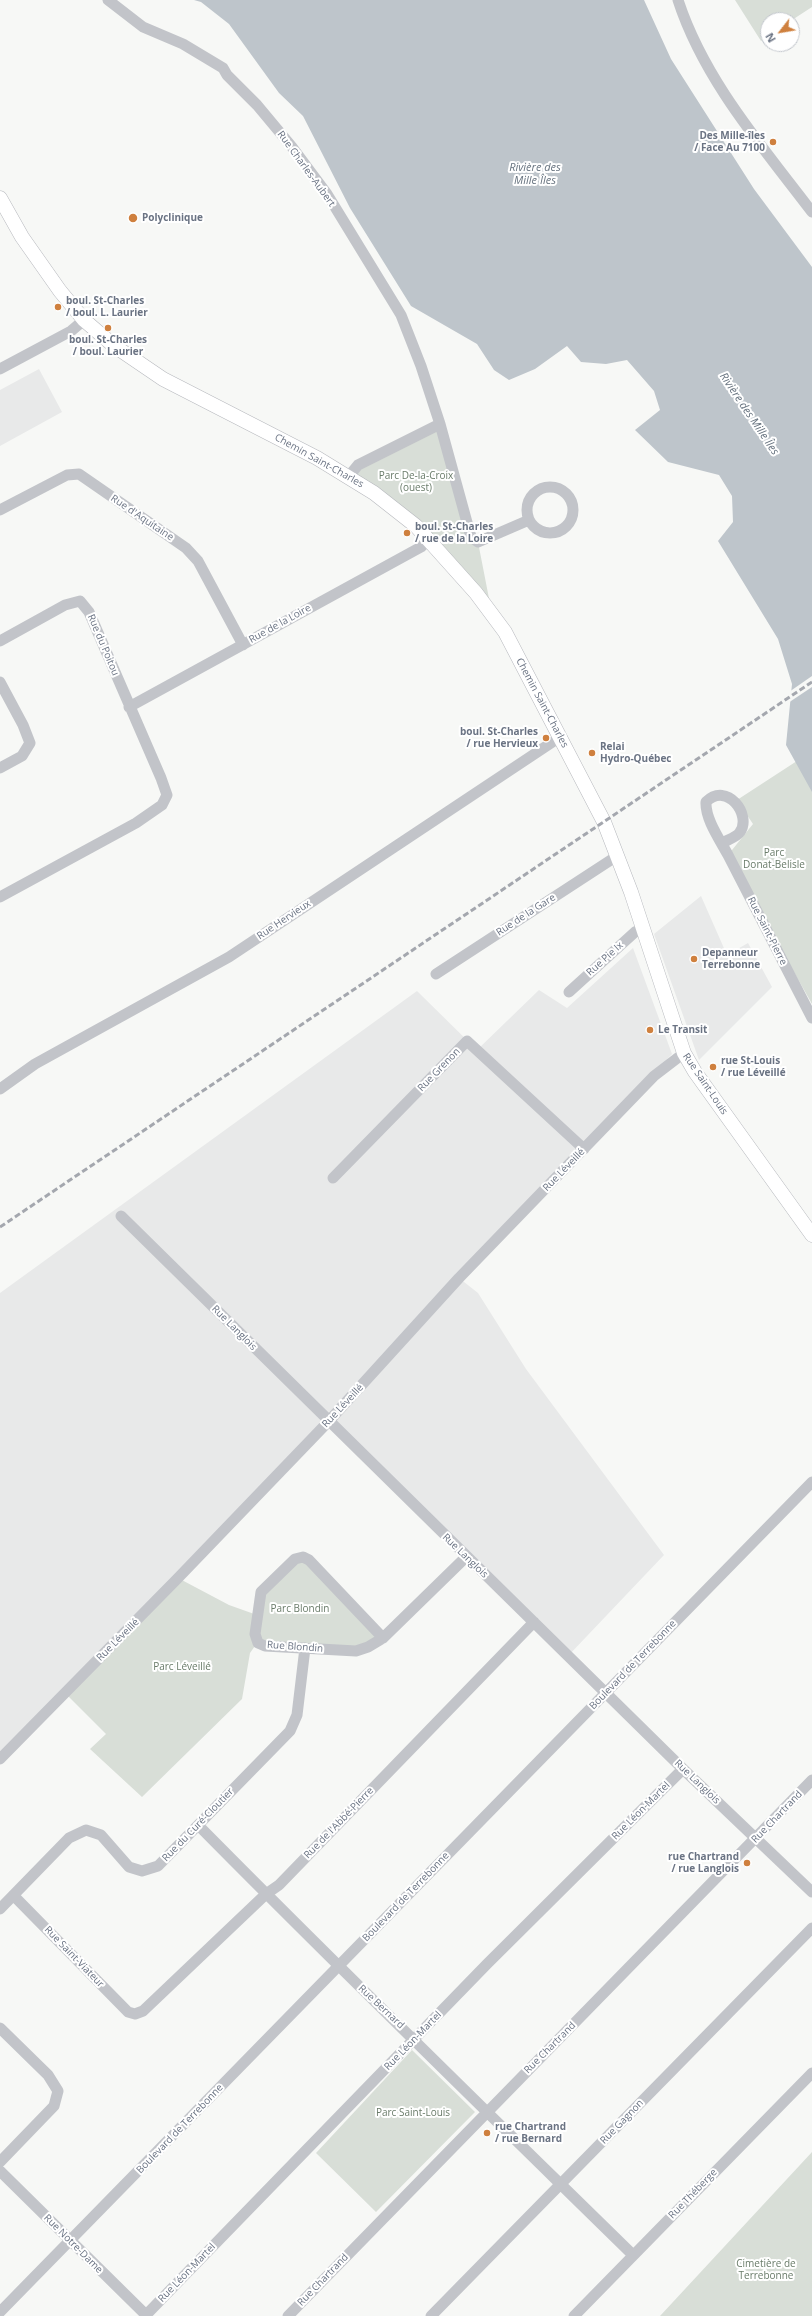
<!DOCTYPE html>
<html>
<head>
<meta charset="utf-8">
<style>
  body { margin:0 }
  #map { position:relative; width:812px; height:2316px; overflow:hidden; background:#f7f8f6; font-family:"Open Sans",sans-serif }
  canvas { display:block }
  .north { position:absolute; left:760px; top:12px; width:40px; height:40px; box-sizing:border-box; background:#fff; border:1px solid #c3c7cd; border-radius:50%; rotate:239deg; font-size:11px; font-weight:700; line-height:16px; text-align:center; color:#6a7383 }
  .north::after { content:''; display:block; margin:auto; width:14px; height:18px; background:#cf803e; clip-path:polygon(50% 0,100% 100%,50% 72%,0 100%) }
</style>
</head>
<body>
<div id="map">
<canvas width="812" height="2316"></canvas>
<div class="north">N</div>
</div>
<script>
const ctx = document.querySelector('canvas').getContext('2d');
ctx.lineJoin = 'round';
function fillPath(path, color) {
  ctx.fillStyle = color;
  ctx.fill(path, 'evenodd');
}
function trace(path, color, width, dash) {
  ctx.strokeStyle = color;
  ctx.lineWidth = width;
  ctx.lineCap = dash ? 'butt' : 'round';
  ctx.setLineDash(dash || []);
  ctx.stroke(path);
}
function label(font, color, halo, rows, align = 'center') {
  ctx.font = font + ' "Open Sans",sans-serif';
  ctx.lineWidth = 4;
  ctx.setLineDash([]);
  ctx.textBaseline = 'middle';
  ctx.strokeStyle = halo;
  ctx.fillStyle = color;
  for (const [text, x, y, turn = 0] of rows) {
    ctx.save();
    ctx.translate(x, y);
    ctx.rotate((+turn || 0) * Math.PI / 180);
    ctx.textAlign = isNaN(turn) ? turn : align;
    if (halo) ctx.strokeText(text, 0, 0);
    ctx.fillText(text, 0, 0);
    ctx.restore();
  }
}
const built = new Path2D(`
  M 39,369 L 62,412 L 0,446 L 0,390 Z
  M 701,896 L 727,955 L 748,943 L 772,987 L 699,1060 L 654,934 Z
  M 633,948 L 672,1054 L 459,1278 L 478,1293 L 526,1369 L 664,1555 L 568,1656 L 328,1422 L 0,1756 L 0,1293 L 417,991 L 477,1050 L 539,990 L 567,1008 Z`);
const green = new Path2D(`
  M 735,0 L 812,0 L 812,7 L 792,20 L 768,20 L 768,36 L 761,41 Z
  M 440,424 L 478,542 L 493,619 L 455,567 L 349,476 Z
  M 800,759 L 812,781 L 812,1004 L 728,855 L 753,824 L 737,800 Z
  M 303,1557 L 383,1638 L 368,1647 L 257,1643 L 250,1653 L 242,1699 L 142,1797 L 90,1749 L 106,1734 L 65,1693 L 178,1578 L 229,1605 L 257,1615 L 261,1592 Z
  M 412,2050 L 475,2112 L 376,2212 L 316,2153 Z
  M 812,2152 L 812,2316 L 660,2316 Z`);
const water = new Path2D(`
  M 194,0 L 644,0 L 671,59 L 754,189 L 812,267 L 812,792 L 786,745 L 792,684 L 778,639 L 718,541 L 733,522 L 732,496 L 719,475 L 668,462 L 635,430 L 660,410 L 654,391 L 627,360 L 606,364 L 581,362 L 567,346 L 535,369 L 509,380 L 494,370 L 477,344 L 411,306 L 350,208 L 303,116 L 279,93 L 229,24 L 201,2 Z`);
const pier = new Path2D(`
  M 812,676 L 812,687 L 788,703 L 789,692 Z`);
const minor = new Path2D(`
  M 108,0 L 143,27 L 183,44 L 223,68 L 227,75 L 257,105 L 292,147 L 327,194 L 401,315 L 421,366 L 440,424 L 471,537 L 478,542 L 529,520
  M 678,0 C 704,80 762,146 812,212
  M 0,369 L 71,331 L 84,320
  M 349,476 L 358,465 L 440,424
  M527 510a23 23 0 1 1 46 0a23 23 0 1 1-46 0Z
  M 0,510 L 67,475 L 79,474 L 186,548 L 198,561 L 243,645
  M 0,641 L 65,605 L 80,601 L 89,612 L 161,778 L 167,795 L 162,805 L 136,823 L 0,897
  M 0,682 L 23,725 L 30,743 L 22,756 L 0,768
  M 129,707 L 421,547 L 429,539
  M 722,843 C 727,840 737,837 740,832 C 752,815 727,781 706,802 C 705,819 720,840 728,855 L 812,1018
  M 436,974 L 617,856
  M 569,992 L 635,932 L 643,929
  M 0,1089 L 35,1064 L 229,957 L 560,737
  M 333,1178 L 467,1041 L 584,1149
  M 121,1216 L 683,1769 L 812,1892
  M 383,1638 L 309,1560 L 303,1557 L 295,1559 L 261,1592 L 255,1634 L 258,1643 L 265,1646 L 356,1651 L 368,1647 L 383,1638 L 466,1557
  M 0,1759 L 178,1578 L 328,1422 L 459,1278 L 654,1076 L 684,1053
  M 199,1826 C 342,1971 488,2113 633,2255
  M 14,1896 L 128,2012 L 135,2014 L 143,2011 L 266,1894 L 279,1885 L 534,1622
  M 0,1909 L 69,1838 L 86,1830 L 101,1835 L 129,1867 L 142,1871 L 158,1866 L 290,1731 L 297,1715 L 305,1648
  M 0,2028 L 48,2075 L 58,2091 L 54,2106 L 0,2162
  M 0,2171 L 147,2316
  M 0,2312 L 812,1482
  M 145,2316 L 487,1964 L 683,1769
  M 288,2316 L 812,1780
  M 431,2316 L 812,1928
  M 574,2316 L 812,2073`);
const major = new Path2D(`
  M 0,198 L 22,237 L 60,291 L 84,320 L 113,345 L 163,379 L 317,458 L 374,493 L 416,526 L 476,593 L 505,632 L 604,822 L 631,892 L 684,1053 L 695,1072 L 812,1235`);
const rail = new Path2D(`
  M 0,1227 L 812,682`);
const markers = [
  [773,142,4,"#cf803e"],
  [133,218,5,"#cf803e"],
  [58,307,4,"#cf803e"],
  [108,328,4,"#cf803e"],
  [407,533,4,"#cf803e"],
  [546,738,4,"#cf803e"],
  [592,753,4,"#cf803e"],
  [694,959,4,"#cf803e"],
  [650,1030,4,"#cf803e"],
  [713,1067,4,"#cf803e"],
  [747,1863,4,"#cf803e"],
  [487,2133,4,"#cf803e"]
];
const poiNames = [
  ["Des Mille-îles",765,136,"right"],
  ["/ Face Au 7100",765,148,"right"],
  ["Polyclinique",142,218],
  ["boul. St-Charles",66,301],
  ["/ boul. L. Laurier",66,313],
  ["boul. St-Charles",108,340,"center"],
  ["/ boul. Laurier",108,352,"center"],
  ["boul. St-Charles",415,527],
  ["/ rue de la Loire",415,539],
  ["boul. St-Charles",538,732,"right"],
  ["/ rue Hervieux",538,744,"right"],
  ["Relai",600,747],
  ["Hydro-Québec",600,759],
  ["Depanneur",702,953],
  ["Terrebonne",702,965],
  ["Le Transit",658,1030],
  ["rue St-Louis",721,1061],
  ["/ rue Léveillé",721,1073],
  ["rue Chartrand",739,1857,"right"],
  ["/ rue Langlois",739,1869,"right"],
  ["rue Chartrand",495,2127],
  ["/ rue Bernard",495,2139]
];
const streetNames = [
  ["Rue Charles-Aubert",306,169,54],
  ["Chemin Saint-Charles",319,461,29],
  ["Rue d'Aquitaine",142,518,34],
  ["Rue de la Loire",280,624,-29],
  ["Rue du Poitou",103,645,67],
  ["Chemin Saint-Charles",542,703,62],
  ["Rue de la Gare",526,915,-33],
  ["Rue Hervieux",284,920,-34],
  ["Rue Saint-Pierre",767,931,63],
  ["Rue Pie Ix",605,959,-42],
  ["Rue Grenon",439,1070,-46],
  ["Rue Saint-Louis",705,1084,56],
  ["Rue Léveillé",564,1170,-46],
  ["Rue Langlois",234,1328,45],
  ["Rue Léveillé",343,1406,-47],
  ["Rue Langlois",465,1556,44],
  ["Rue Léveillé",118,1640,-45],
  ["Rue Blondin",295,1647,4],
  ["Boulevard de Terrebonne",633,1665,-46],
  ["Rue Langlois",697,1782,44],
  ["Rue Léon-Martel",641,1811,-45],
  ["Rue Chartrand",777,1817,-46],
  ["Rue de l'Abbé-Pierre",339,1823,-46],
  ["Rue du Curé-Cloutier",198,1825,-46],
  ["Boulevard de Terrebonne",406,1897,-46],
  ["Rue Saint-Viateur",74,1957,46],
  ["Rue Bernard",381,2007,43],
  ["Rue Léon-Martel",413,2041,-46],
  ["Rue Chartrand",550,2048,-45],
  ["Rue Gagnon",622,2122,-46],
  ["Boulevard de Terrebonne",180,2129,-46],
  ["Rue Théberge",693,2194,-46],
  ["Rue Notre-Dame",73,2244,45],
  ["Rue Léon-Martel",187,2273,-46],
  ["Rue Chartrand",323,2280,-46]
];
const parkNames = [
  ["Parc De-la-Croix",416,476],
  ["(ouest)",416,488],
  ["Parc",774,853],
  ["Donat-Belisle",774,865],
  ["Parc Blondin",300,1609],
  ["Parc Léveillé",182,1667],
  ["Parc Saint-Louis",413,2113],
  ["Cimetière de",766,2264],
  ["Terrebonne",766,2276]
];
const waterNames = [
  ["Rivière des",535,168],
  ["Mille Îles",535,181],
  ["Rivière des Mille Îles",749,414,56]
];
fillPath(built, '#e8e9e9');
fillPath(green, '#d8ded7');
fillPath(water, '#bec5cb');
fillPath(pier, '#f7f8f6');
trace(major, '#b6b8bd', 15);
trace(minor, '#c2c4c9', 11);
trace(major, '#fff', 14);
trace(rail, '#a4a7ae', 3, [6, 3]);
for (const [x, y, r, color] of markers) {
  const dot = new Path2D();
  dot.arc(x, y, r, 0, 2 * Math.PI);
  ctx.fillStyle = color;
  ctx.fill(dot);
  trace(dot, '#fff', 1.5);
}
label('bold 10px', '#6a7383', '#fff', poiNames, 'left');
label('10px', '#6a7383', '#fff', streetNames);
label('10px', '#697b69', '#fff', parkNames);
label('italic 11px', '#67737f', '#fff', waterNames);
</script>
</body>
</html>
